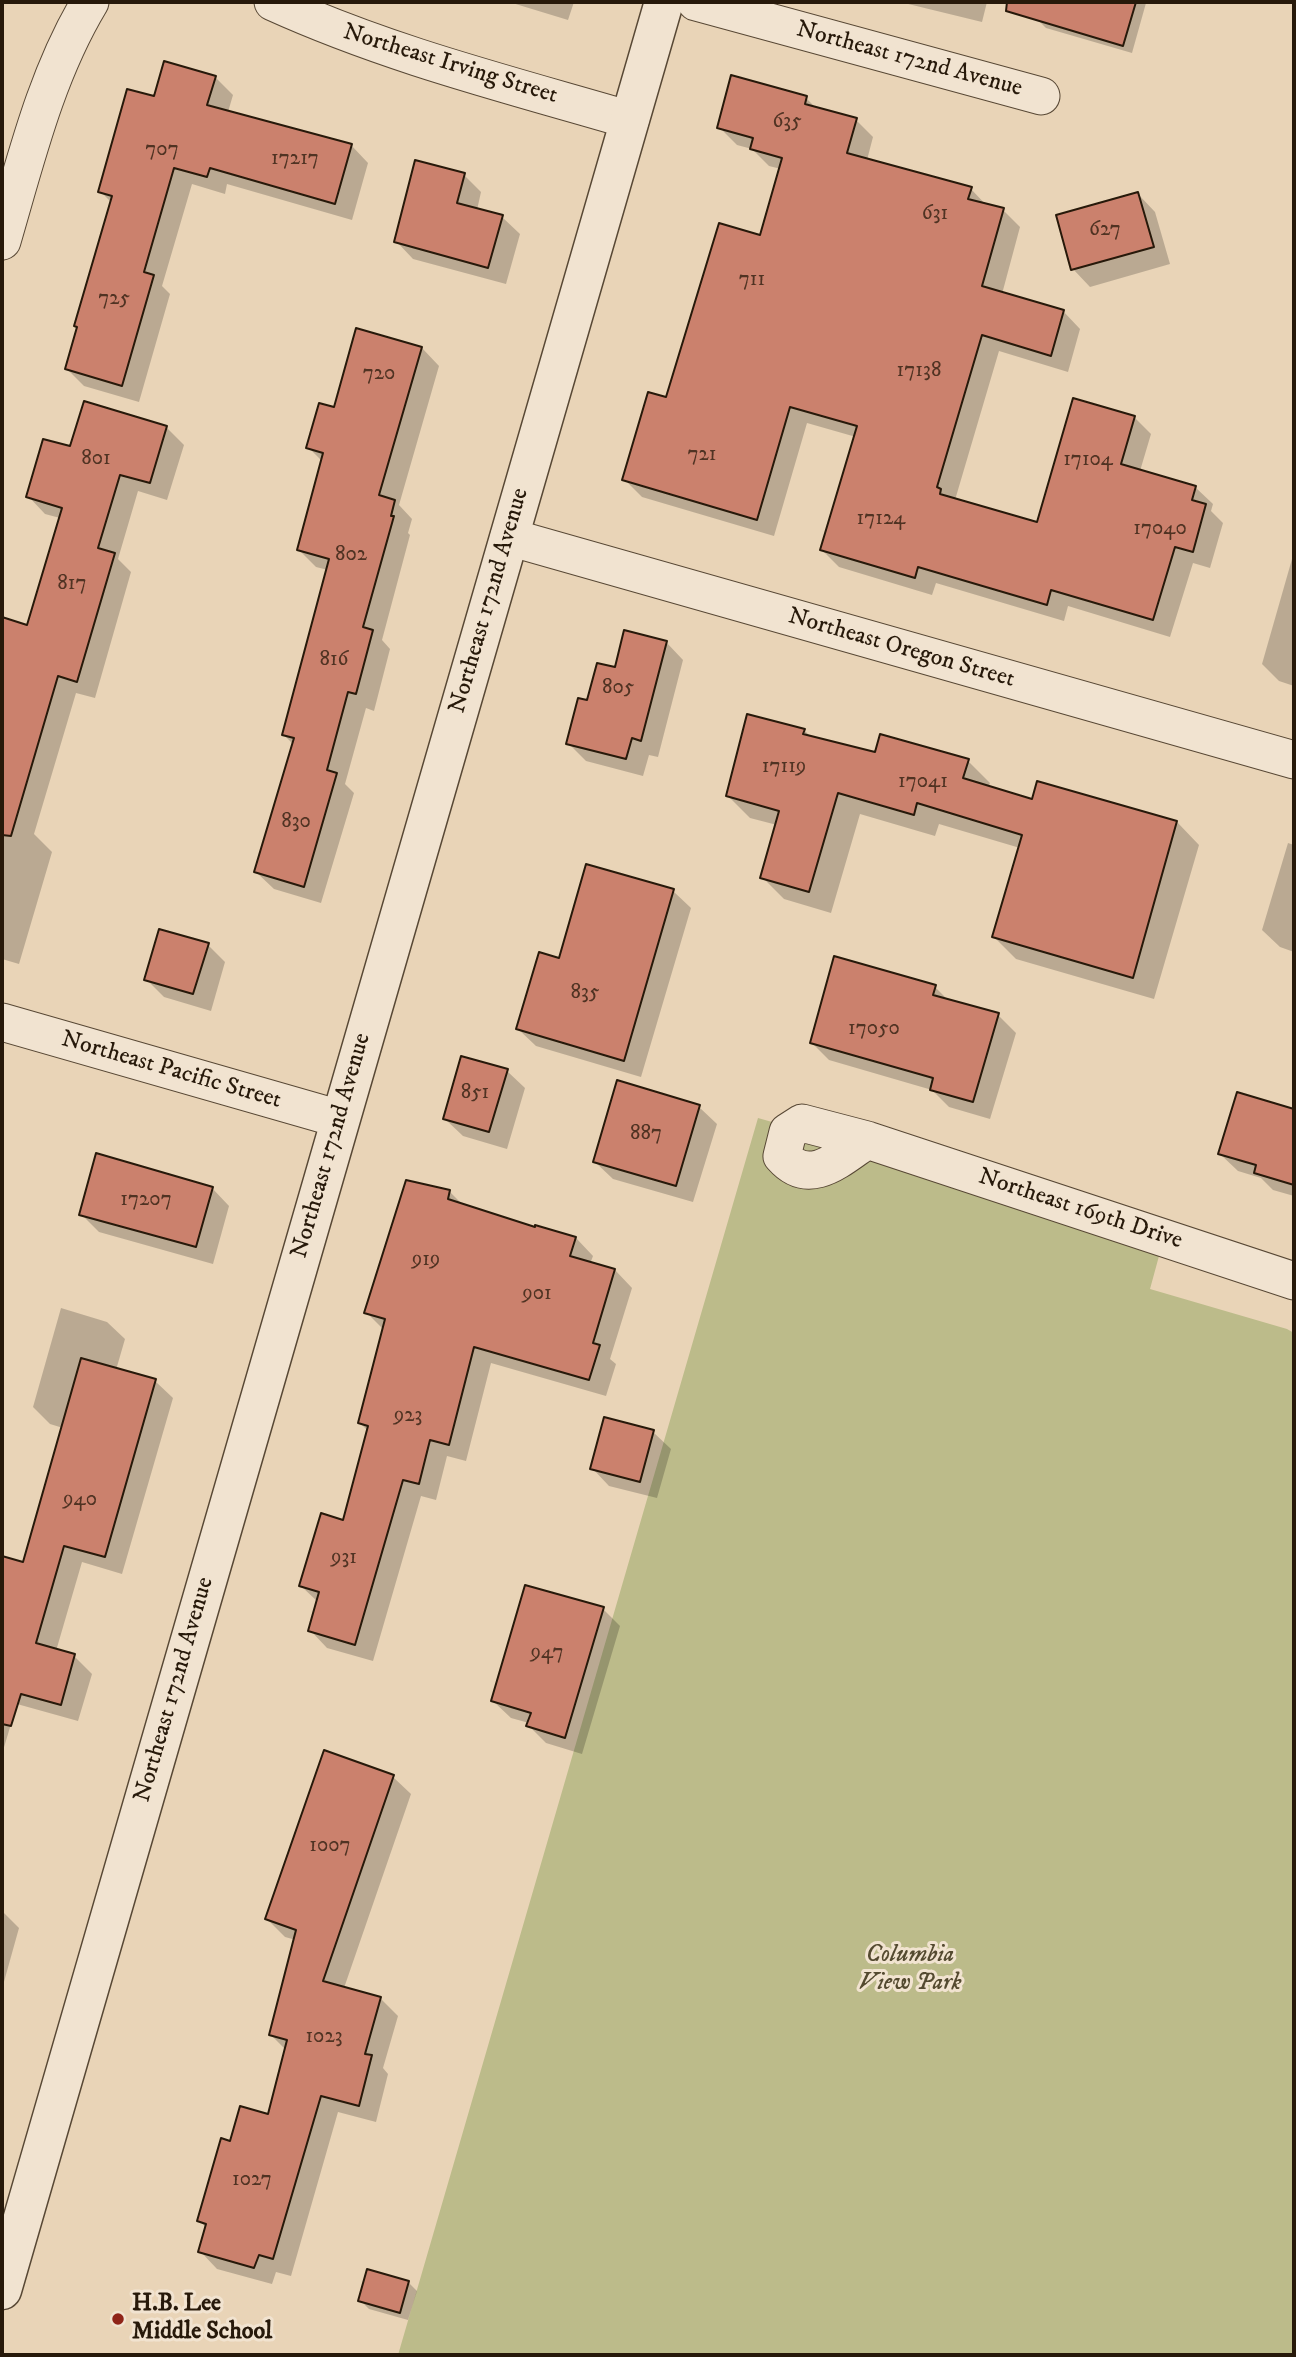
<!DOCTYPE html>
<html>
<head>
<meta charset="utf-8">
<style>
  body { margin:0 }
  #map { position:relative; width:1296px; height:2357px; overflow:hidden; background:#e9d4b7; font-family:"IM FELL DW Pica",serif }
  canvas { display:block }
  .frame { position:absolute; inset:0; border:4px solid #27190a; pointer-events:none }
</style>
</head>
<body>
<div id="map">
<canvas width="1296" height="2357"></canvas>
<div class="frame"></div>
</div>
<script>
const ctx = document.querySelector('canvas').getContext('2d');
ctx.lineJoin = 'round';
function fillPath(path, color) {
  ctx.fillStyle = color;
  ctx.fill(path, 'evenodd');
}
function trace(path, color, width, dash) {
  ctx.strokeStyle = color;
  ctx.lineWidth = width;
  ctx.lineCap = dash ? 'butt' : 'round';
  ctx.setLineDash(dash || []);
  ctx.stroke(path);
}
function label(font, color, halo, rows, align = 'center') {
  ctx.font = font + ' "IM FELL DW Pica",serif';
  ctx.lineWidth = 6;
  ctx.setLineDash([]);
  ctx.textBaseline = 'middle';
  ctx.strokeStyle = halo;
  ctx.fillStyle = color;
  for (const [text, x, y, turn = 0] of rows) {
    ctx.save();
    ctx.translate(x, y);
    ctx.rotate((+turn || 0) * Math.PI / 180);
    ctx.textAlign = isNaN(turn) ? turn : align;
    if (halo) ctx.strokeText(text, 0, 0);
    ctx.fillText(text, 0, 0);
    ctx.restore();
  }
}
const green = new Path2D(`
  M 758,1118 L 1165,1234 L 1150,1289 L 1287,1329 L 1294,1333 L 1294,2355 L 398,2355 Z`);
const shadow = new Path2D(`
  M 509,2 L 574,2 L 568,20 Z
  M 900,2 L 987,2 L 982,22 Z
  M 1042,2 L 1145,2 L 1146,3 L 1132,53 L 1046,28 L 1037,19 Z
  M 215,77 L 233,95 L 228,112 L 351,145 L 368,163 L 352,220 L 227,184 L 225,194 L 192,184 L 162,286 L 170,294 L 139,402 L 84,386 L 67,369 L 112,203 L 100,191 L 155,98 Z
  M 806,98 L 818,110 L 856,120 L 873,137 L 867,160 L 971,189 L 987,206 L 1003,210 L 1020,227 L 1002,294 L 1063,311 L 1080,329 L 1068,372 L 999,351 L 955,500 L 1038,524 L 1134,417 L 1151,434 L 1140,471 L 1195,487 L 1213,504 L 1211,511 L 1223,523 L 1210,568 L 1193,563 L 1170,637 L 1068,606 L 1064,621 L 936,583 L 932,595 L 839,567 L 822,550 L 856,437 L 807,423 L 774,536 L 642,497 L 624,479 L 667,399 L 761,237 L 781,169 L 769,166 L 752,149 L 737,145 L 719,127 Z
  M 464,175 L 481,192 L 477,210 L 502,217 L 520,234 L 506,284 L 413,259 L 396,241 Z
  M 1138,194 L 1155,212 L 1170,264 L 1090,287 L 1073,269 Z
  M 422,348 L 439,366 L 399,505 L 412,519 L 408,533 L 410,535 L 382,640 L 390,649 L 374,711 L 366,708 L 345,784 L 354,793 L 321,903 L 274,889 L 256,872 L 294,745 L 284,735 L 328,570 L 316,567 L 298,549 L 323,462 L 308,447 L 335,409 Z
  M 166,427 L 184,445 L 167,500 L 138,491 L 118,559 L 131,572 L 95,698 L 76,693 L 34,834 L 52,852 L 19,964 L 2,959 L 2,624 L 3,619 L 28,627 L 60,518 L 45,514 L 28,496 L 71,448 Z
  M 1294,552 L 1294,686 L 1279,681 L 1262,664 Z
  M 666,642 L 683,660 L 658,757 L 649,755 L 643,776 L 586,761 L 568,743 L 588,702 L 616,669 Z
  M 804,730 L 812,738 L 876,754 L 968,761 L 990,783 L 988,788 L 1033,802 L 1177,822 L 1199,845 L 1154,999 L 1016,959 L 994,937 L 1020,848 L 939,824 L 935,836 L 860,814 L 831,913 L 784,899 L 762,877 L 777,825 L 750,818 L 728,796 Z
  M 1288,843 L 1294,845 L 1294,952 L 1280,947 L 1262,930 Z
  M 673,891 L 691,908 L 641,1077 L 536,1046 L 518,1029 L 560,960 Z
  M 208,945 L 225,962 L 211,1011 L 164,997 L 146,979 Z
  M 935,987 L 949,1001 L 998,1015 L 1016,1033 L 990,1119 L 949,1107 L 932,1090 L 829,1060 L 812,1043 Z
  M 507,1071 L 525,1088 L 507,1149 L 463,1136 L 445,1119 Z
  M 1238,1095 L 1294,1111 L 1294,1196 L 1273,1190 L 1261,1178 L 1238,1171 L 1220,1154 Z
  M 699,1107 L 717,1124 L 693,1202 L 613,1179 L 595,1162 Z
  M 212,1188 L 229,1206 L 213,1264 L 99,1232 L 81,1214 Z
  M 449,1191 L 463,1205 L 536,1229 L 576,1238 L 593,1256 L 590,1264 L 615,1270 L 632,1288 L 610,1359 L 616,1364 L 606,1396 L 491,1363 L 466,1461 L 447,1456 L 436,1500 L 421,1496 L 373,1661 L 327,1648 L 310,1630 L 318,1602 L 301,1586 L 345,1522 L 368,1431 L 360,1423 L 384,1330 L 366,1312 Z
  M 61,1308 L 107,1322 L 125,1339 L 116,1370 L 155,1381 L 173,1398 L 122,1574 L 82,1562 L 56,1651 L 74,1656 L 92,1674 L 78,1721 L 17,1704 L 2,1754 L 2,1557 L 24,1564 L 63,1428 L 50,1424 L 33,1407 Z
  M 653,1432 L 671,1449 L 657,1498 L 609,1486 L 592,1468 Z
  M 603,1609 L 620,1626 L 582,1754 L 546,1743 L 528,1725 L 529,1723 L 511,1718 L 493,1701 Z
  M 325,1753 L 393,1777 L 411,1794 L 344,1988 L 380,1998 L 398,2016 L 383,2068 L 388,2074 L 376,2122 L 338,2112 L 291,2276 L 276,2272 L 272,2284 L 217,2269 L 200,2251 L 207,2228 L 199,2221 L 231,2143 L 269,2116 L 286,2050 L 271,2035 L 296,1940 L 285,1937 L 267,1919 Z
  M 2,1911 L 19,1928 L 2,1989 Z
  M 408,2282 L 417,2291 L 408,2320 L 369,2309 L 360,2300 Z`);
const building = new Path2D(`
  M 1007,2 L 1136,2 L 1123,46 L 1006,11 Z
  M 164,61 L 216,76 L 207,105 L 352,144 L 335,204 L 210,168 L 207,177 L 174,168 L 144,272 L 154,275 L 122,386 L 65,369 L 77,327 L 74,326 L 112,196 L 98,192 L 127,89 L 154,96 Z
  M 731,75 L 807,96 L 805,104 L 857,118 L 847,153 L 972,187 L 968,199 L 1004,208 L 982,286 L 1064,310 L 1051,356 L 982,335 L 937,487 L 941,489 L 940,494 L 1037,522 L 1073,398 L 1135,416 L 1121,464 L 1196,486 L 1192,500 L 1206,504 L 1193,552 L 1175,547 L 1153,620 L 1051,590 L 1047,605 L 918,567 L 915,578 L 820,550 L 857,426 L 790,407 L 757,520 L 622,480 L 648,392 L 666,397 L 719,223 L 760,235 L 782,158 L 750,149 L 753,138 L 717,128 Z
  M 415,160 L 465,173 L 457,203 L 503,215 L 488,268 L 394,242 Z
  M 1138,192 L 1154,247 L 1071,270 L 1056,215 Z
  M 356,328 L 422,347 L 379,495 L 395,500 L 391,516 L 394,516 L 363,627 L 373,630 L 356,694 L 348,692 L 327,770 L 337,773 L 304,887 L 254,872 L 294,738 L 282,735 L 329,559 L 297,550 L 323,453 L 306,448 L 319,403 L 334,407 Z
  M 84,401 L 167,426 L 150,483 L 120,475 L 98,548 L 115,553 L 77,682 L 58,676 L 11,836 L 2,835 L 2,617 L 27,625 L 62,508 L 26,497 L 43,439 L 70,446 Z
  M 624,630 L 667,641 L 641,741 L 632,738 L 626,759 L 566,744 L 578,698 L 587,700 L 597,663 L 615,667 Z
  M 747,714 L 805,729 L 803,734 L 875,752 L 880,734 L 969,759 L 963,778 L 1032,799 L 1037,781 L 1177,821 L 1133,978 L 992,937 L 1022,835 L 917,803 L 914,815 L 838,793 L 809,892 L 760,878 L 779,811 L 726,796 Z
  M 586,864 L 674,889 L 624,1061 L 516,1029 L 539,952 L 559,958 Z
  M 159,929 L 209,943 L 193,994 L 144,980 Z
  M 834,956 L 936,985 L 933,995 L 999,1013 L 973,1102 L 930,1090 L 933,1078 L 810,1043 Z
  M 461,1056 L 508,1069 L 489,1132 L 443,1119 Z
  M 617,1080 L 700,1105 L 676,1186 L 593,1162 Z
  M 1237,1092 L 1294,1109 L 1294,1185 L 1254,1173 L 1256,1165 L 1218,1154 Z
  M 96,1153 L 213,1187 L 196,1247 L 79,1215 Z
  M 406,1180 L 450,1190 L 448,1199 L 535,1227 L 535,1225 L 576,1237 L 570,1256 L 615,1269 L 593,1343 L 600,1345 L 589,1380 L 474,1347 L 449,1445 L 430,1440 L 419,1484 L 403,1480 L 355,1645 L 308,1631 L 319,1592 L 299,1586 L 321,1513 L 343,1520 L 368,1426 L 358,1423 L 385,1319 L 364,1313 Z
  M 81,1358 L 156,1379 L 105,1557 L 64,1546 L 36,1643 L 75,1654 L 61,1705 L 21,1694 L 11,1726 L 2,1724 L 2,1556 L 23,1562 Z
  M 604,1417 L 654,1430 L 640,1482 L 590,1469 Z
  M 525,1585 L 604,1607 L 565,1738 L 526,1726 L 531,1713 L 491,1701 Z
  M 324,1750 L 394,1775 L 323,1981 L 381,1997 L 365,2054 L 372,2055 L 359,2106 L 321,2096 L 273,2259 L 259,2255 L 254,2268 L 198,2252 L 206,2224 L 197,2221 L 221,2138 L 230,2141 L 240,2106 L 268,2114 L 287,2040 L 269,2035 L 296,1930 L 265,1919 Z
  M 367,2269 L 409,2281 L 400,2313 L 358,2301 Z`);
const minor = new Path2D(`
  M 273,2 C 390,55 507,84 630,120
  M 696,2 L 1041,96
  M 2,241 C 26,159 46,75 90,2
  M 509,537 L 1294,760
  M 2,1022 L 340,1119
  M 867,1140 C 840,1158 810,1188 782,1156 L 788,1132 L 802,1123 L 867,1140 L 1294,1281`);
const tertiary = new Path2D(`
  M 2,2290 L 664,2`);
const markers = [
  [118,2319,7,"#8f2418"]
];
const numberNames = [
  ["635",787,123],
  ["707",162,151],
  ["17217",295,160],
  ["631",935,215],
  ["627",1105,231],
  ["711",752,281],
  ["725",114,300],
  ["17138",919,372],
  ["720",379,375],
  ["721",702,456],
  ["801",96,460],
  ["17104",1088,461],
  ["17124",881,520],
  ["17040",1160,530],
  ["802",351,556],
  ["817",72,585],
  ["816",334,661],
  ["805",618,689],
  ["17119",784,768],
  ["17041",923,783],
  ["830",296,823],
  ["835",585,994],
  ["17050",874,1030],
  ["851",475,1094],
  ["887",646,1135],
  ["17207",146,1201],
  ["919",426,1261],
  ["901",537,1295],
  ["923",408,1417],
  ["940",80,1501],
  ["931",344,1559],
  ["947",547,1654],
  ["1007",330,1847],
  ["1023",324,2038],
  ["1027",252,2181]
];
const streetNames = [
  ["Northeast 172nd Avenue",909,60,15],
  ["Northeast Irving Street",450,65,17],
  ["Northeast 172nd Avenue",490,601,-74],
  ["Northeast Oregon Street",901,649,16],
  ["Northeast Pacific Street",171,1071,16],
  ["Northeast 172nd Avenue",332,1146,-74],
  ["Northeast 169th Drive",1080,1210,18],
  ["Northeast 172nd Avenue",175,1690,-74]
];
const parkNames = [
  ["Columbia",910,1956],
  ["View Park",910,1984]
];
const poiNames = [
  ["H.B. Lee",132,2305],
  ["Middle School",132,2333]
];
fillPath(green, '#bcbb8a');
fillPath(shadow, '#0003');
fillPath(building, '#cb816d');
trace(building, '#27190a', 2);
trace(minor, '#584835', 39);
trace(tertiary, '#584835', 41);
trace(minor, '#f1e3d0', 37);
trace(tertiary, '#f1e3d0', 38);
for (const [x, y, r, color] of markers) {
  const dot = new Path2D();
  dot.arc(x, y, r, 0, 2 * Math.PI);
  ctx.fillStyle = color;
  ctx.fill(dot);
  trace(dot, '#f1e3d0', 2.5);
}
label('21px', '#503323', null, numberNames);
label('24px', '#27190a', '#f1e3d0', streetNames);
label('italic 24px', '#544a30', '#f1e3d0', parkNames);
label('bold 24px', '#27190a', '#f1e3d0', poiNames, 'left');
</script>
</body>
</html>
